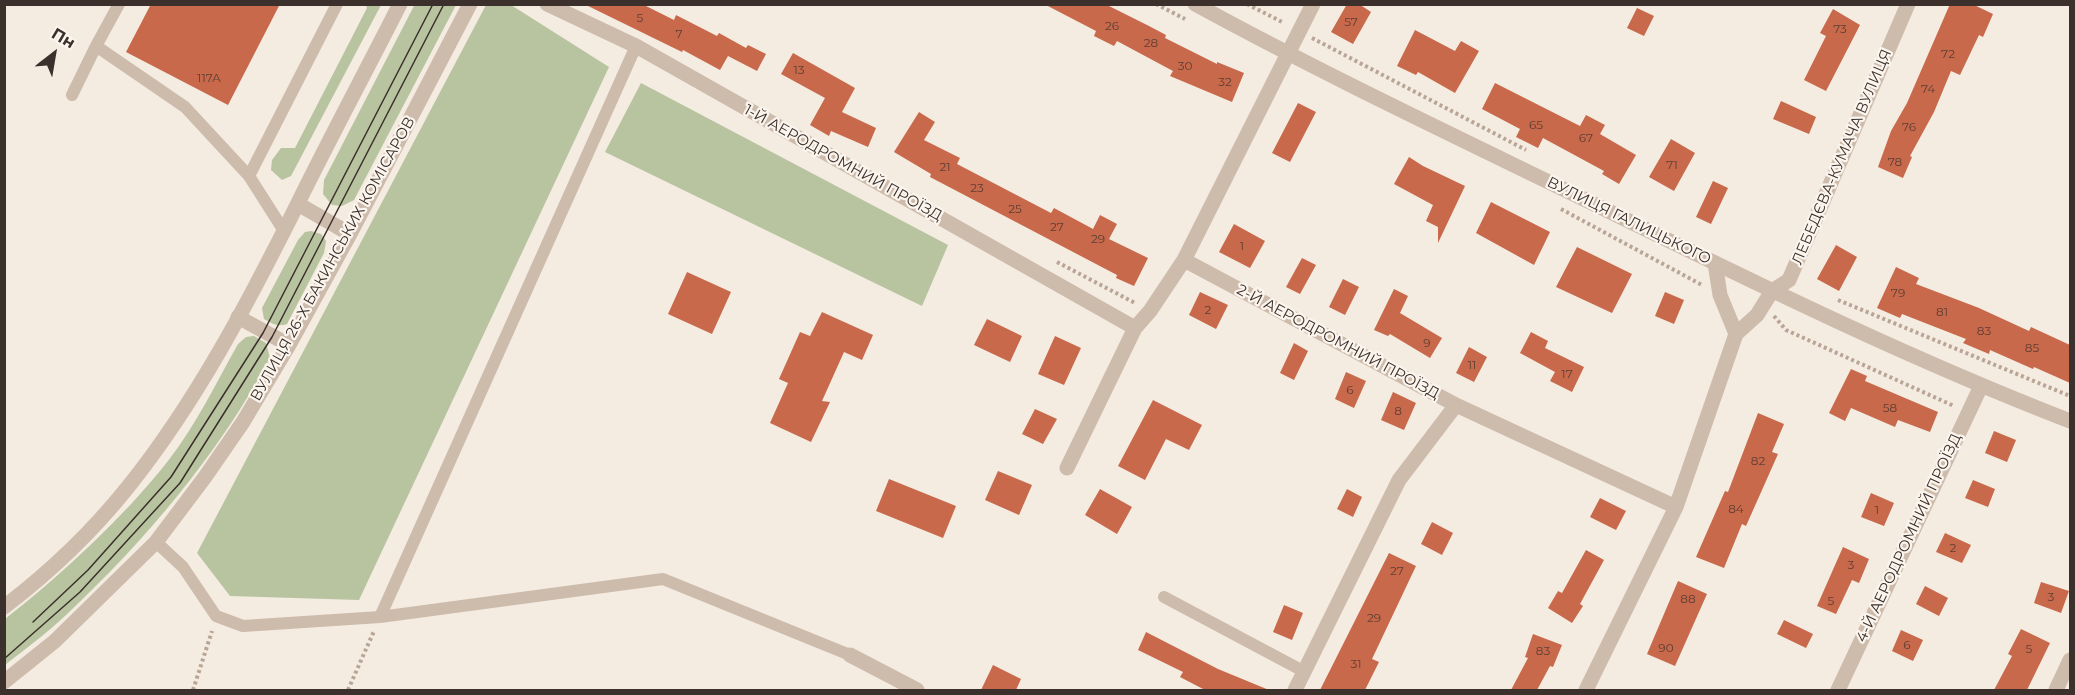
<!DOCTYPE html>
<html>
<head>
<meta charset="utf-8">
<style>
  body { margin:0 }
  #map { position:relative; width:2075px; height:695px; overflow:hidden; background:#f4ebe1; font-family:Montserrat,sans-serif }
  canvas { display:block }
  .frame { position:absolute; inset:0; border:6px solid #3b302b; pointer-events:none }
  .north { position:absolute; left:24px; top:24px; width:60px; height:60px; -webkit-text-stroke:4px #fbf5ee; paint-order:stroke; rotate:31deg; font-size:16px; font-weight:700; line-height:24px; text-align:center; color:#3b302b }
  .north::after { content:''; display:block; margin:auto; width:21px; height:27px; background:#3b302b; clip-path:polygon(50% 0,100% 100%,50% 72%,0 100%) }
</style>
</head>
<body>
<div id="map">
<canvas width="2075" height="695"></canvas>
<div class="frame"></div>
<div class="north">Пн</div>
</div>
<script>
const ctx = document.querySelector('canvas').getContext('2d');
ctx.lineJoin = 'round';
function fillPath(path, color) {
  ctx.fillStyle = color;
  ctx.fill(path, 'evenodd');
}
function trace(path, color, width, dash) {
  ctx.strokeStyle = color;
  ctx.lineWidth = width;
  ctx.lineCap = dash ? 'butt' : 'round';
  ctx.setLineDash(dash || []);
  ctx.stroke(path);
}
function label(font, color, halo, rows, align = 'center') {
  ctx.font = font + ' Montserrat,sans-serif';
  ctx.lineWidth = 4.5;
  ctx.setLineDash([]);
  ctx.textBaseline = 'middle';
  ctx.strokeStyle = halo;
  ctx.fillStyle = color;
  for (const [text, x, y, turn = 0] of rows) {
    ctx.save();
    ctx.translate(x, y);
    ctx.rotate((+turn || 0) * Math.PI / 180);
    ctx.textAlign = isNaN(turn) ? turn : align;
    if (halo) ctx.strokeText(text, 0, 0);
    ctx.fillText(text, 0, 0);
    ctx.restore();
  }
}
const green = new Path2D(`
  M 415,4 L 456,5 L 354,200 L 342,206 L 332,205 L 323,194 L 324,180 Z
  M 366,5 L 381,5 L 291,176 L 282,180 L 271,170 L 272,160 L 281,148 L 295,148 L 367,8 Z
  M 486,5 L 511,5 L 609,67 L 359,600 L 230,596 L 197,553 Z
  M 641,83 L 948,245 L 922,306 L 605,152 Z
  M 311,231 L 321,234 L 326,241 L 324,253 L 287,324 C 277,327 273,324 264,319 L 262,308 L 298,240 L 305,232 Z
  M 254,336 L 266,343 L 270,358 C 218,455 145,541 65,616 C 46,634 25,649 5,665 L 5,619 C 61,575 124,517 168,461 C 196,425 216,383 238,344 L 246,337 Z`);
const building = new Path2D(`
  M 151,4 L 280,4 L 228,105 L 126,52 Z
  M 584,4 L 642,4 L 674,20 L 676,15 L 717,36 L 719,33 L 746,48 L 748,45 L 766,54 L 757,71 L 728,56 L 720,70 L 683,50 L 682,52 Z
  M 1044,4 L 1105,4 L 1149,26 L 1166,35 L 1165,38 L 1217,64 L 1217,62 L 1244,73 L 1232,102 L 1170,76 L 1173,71 L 1117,41 L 1114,46 L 1094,36 L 1096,31 Z
  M 1347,4 L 1359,4 L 1371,12 L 1353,44 L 1331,32 Z
  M 1950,4 L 1972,4 L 1993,14 L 1983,37 L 1979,35 L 1960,75 L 1951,71 L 1934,112 L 1910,156 L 1912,157 L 1903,178 L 1878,167 L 1891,131 L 1907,103 Z
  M 1637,8 L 1654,16 L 1644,36 L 1627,28 Z
  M 1833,9 L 1860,25 L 1826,91 L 1804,80 L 1826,36 L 1820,33 Z
  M 1415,30 L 1455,51 L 1461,41 L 1479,51 L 1455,93 L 1418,72 L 1416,75 L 1397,66 Z
  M 793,53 L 855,88 L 842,112 L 876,128 L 868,147 L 831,131 L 829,136 L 810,125 L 825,98 L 781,74 Z
  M 1495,83 L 1580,126 L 1586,115 L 1605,125 L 1600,134 L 1636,155 L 1619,184 L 1602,174 L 1604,171 L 1543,138 L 1538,148 L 1516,137 L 1520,129 L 1482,109 Z
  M 1781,101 L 1816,117 L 1809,134 L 1773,119 Z
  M 1298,103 L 1316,112 L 1290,162 L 1272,153 Z
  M 919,112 L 935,122 L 924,140 L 960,158 L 957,164 L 1051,213 L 1054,208 L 1093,229 L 1100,215 L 1117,224 L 1109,239 L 1148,258 L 1134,286 L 1116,278 L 1117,275 L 930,177 L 931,174 L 894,152 Z
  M 1671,139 L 1695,153 L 1674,191 L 1649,177 Z
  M 1409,157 L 1423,166 L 1465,186 L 1438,243 L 1438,227 L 1426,221 L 1433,205 L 1394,184 Z
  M 1713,181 L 1728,188 L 1711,224 L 1696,217 Z
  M 1491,202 L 1550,232 L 1534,265 L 1476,233 Z
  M 1234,224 L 1265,241 L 1250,268 L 1219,252 Z
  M 1836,245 L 1857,257 L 1839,291 L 1817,279 Z
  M 1577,247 L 1632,274 L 1612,313 L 1556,287 Z
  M 1302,258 L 1316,265 L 1300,294 L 1286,287 Z
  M 1896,267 L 1919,278 L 1916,284 L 1979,308 L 2029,331 L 2031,327 L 2070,345 L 2070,383 L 2034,367 L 2033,369 L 1990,350 L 1989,354 L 1963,343 L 1966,339 L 1902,314 L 1900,318 L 1877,308 Z
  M 687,272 L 731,292 L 712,334 L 668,314 Z
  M 1343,279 L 1359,287 L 1345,315 L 1329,307 Z
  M 1394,289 L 1408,296 L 1400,313 L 1442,338 L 1430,358 L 1390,334 L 1388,336 L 1374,330 Z
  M 1200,292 L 1228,305 L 1216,329 L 1189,315 Z
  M 1665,292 L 1684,300 L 1674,324 L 1655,316 Z
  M 822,312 L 873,335 L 862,360 L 844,352 L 822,401 L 830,402 L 811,442 L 770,423 L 788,383 L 779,379 L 800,332 L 810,336 Z
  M 987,319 L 1022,336 L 1010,362 L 974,345 Z
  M 1531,332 L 1548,341 L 1545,348 L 1584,367 L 1572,392 L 1550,381 L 1555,372 L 1520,353 Z
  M 1055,336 L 1081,348 L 1064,385 L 1038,374 Z
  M 1294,343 L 1308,351 L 1294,380 L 1280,373 Z
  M 1469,347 L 1487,357 L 1474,382 L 1456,373 Z
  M 1851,369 L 1867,376 L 1865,381 L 1938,412 L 1930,432 L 1898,420 L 1895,427 L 1851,408 L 1845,421 L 1829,413 Z
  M 1346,372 L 1366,381 L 1354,408 L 1335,399 Z
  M 1393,392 L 1416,403 L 1404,430 L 1381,420 Z
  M 1153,400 L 1202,425 L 1189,450 L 1166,439 L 1145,480 L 1118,466 Z
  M 1035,409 L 1057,419 L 1043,444 L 1022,434 Z
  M 1758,413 L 1784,424 L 1772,452 L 1778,454 L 1746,526 L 1742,524 L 1724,568 L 1696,557 L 1725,491 L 1728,492 Z
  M 1994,431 L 2016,440 L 2007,462 L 1985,453 Z
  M 998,471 L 1032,485 L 1019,515 L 985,500 Z
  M 889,479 L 956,506 L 943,538 L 876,511 Z
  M 1973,480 L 1995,489 L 1988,507 L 1965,498 Z
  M 1100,489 L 1132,507 L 1117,534 L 1085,515 Z
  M 1347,489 L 1362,497 L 1353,517 L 1337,509 Z
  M 1871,493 L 1894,503 L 1884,526 L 1861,517 Z
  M 1600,498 L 1626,511 L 1616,530 L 1590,517 Z
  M 1432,522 L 1453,533 L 1442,555 L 1421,544 Z
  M 1945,533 L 1971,545 L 1962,563 L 1936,552 Z
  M 1843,547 L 1869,559 L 1859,583 L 1852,580 L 1836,614 L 1817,606 Z
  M 1586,550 L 1604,560 L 1580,604 L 1583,606 L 1572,623 L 1548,608 L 1558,591 L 1562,593 Z
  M 1389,553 L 1416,566 L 1372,659 L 1379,662 L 1365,690 L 1320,690 Z
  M 1678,581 L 1707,594 L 1675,666 L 1647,654 Z
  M 2041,582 L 2069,591 L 2061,613 L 2034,603 Z
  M 1925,586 L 1948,598 L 1939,616 L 1916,604 Z
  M 1284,605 L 1303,613 L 1292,640 L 1273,632 Z
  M 1784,620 L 1813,634 L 1806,648 L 1777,634 Z
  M 2021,629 L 2050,643 L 2027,690 L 1994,690 L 2012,656 L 2008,654 Z
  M 1901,630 L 1923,640 L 1913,661 L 1892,651 Z
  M 1146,632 L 1218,669 L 1269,690 L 1205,690 L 1180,677 L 1183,672 L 1138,650 Z
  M 1533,634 L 1562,645 L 1553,667 L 1550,666 L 1537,690 L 1511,690 L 1528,658 L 1525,657 Z
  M 993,665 L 1021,679 L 1016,690 L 981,690 Z`);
const path = new Path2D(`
  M 1156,4 L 1185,19
  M 1247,4 L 1284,23
  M 1312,38 L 1526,150
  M 1561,209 L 1702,285
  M 1057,262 L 1135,303
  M 1838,300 L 2070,396
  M 1774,316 L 1786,330 L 1954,406
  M 193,690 L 212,631
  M 348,690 L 374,631`);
const service = new Path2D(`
  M 96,46 L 185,107 L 249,176
  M 72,95 L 96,46 L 119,4
  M 284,231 L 249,176 L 337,4
  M 156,542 L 183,567 L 216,616 L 243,626 L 380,617 L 663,579 L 850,655
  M 1164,597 L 1305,672
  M 380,617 L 636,46`);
const minor = new Path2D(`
  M 547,4 L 636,46 L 1135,328
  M 1184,260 L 1456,405 L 1399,480 L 1295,690
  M 1715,263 L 1720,295 L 1736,334
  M 1456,405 L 1676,507
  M 1067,468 L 1135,328 L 1150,311 L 1184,260 L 1313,4
  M 850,655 L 917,690
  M 1586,690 L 1676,507 L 1736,334 L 1757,315 L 1772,291 L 1789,280 L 1908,4
  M 1838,690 L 1981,386
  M 2056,690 L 2070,660`);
const tertiary = new Path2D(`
  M 1195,4 C 1325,75 1459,138 1592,203 C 1749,280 1907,358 2070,421
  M 298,204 L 350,234
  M 238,317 L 289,345
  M 4,607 C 50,572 92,532 128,487 C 197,401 249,301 298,203 C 331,136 366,71 400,4
  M 4,682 L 55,641 L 156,542 L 205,477 L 243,422 L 289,345 L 350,234 L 470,4`);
const tram = new Path2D(`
  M 33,622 L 88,570 L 171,477 L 263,333 L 433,4
  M 4,659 L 80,592 L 180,483 L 272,337 L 444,4`);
const numberNames = [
  ["5",640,18],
  ["57",1351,22],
  ["26",1112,26],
  ["73",1840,29],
  ["7",679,34],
  ["28",1151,43],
  ["72",1948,54],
  ["30",1185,66],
  ["13",799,70],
  ["117А",209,78],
  ["32",1225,82],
  ["74",1928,89],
  ["65",1536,125],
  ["76",1909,127],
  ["67",1586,138],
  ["78",1895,162],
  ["71",1672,165],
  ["21",945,167],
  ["23",977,188],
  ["25",1015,209],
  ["27",1057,227],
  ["29",1098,239],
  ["1",1242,246],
  ["79",1898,293],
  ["2",1208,310],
  ["81",1942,312],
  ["83",1984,331],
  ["9",1427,343],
  ["85",2032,348],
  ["11",1472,365],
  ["17",1567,374],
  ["6",1350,390],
  ["58",1890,408],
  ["8",1398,411],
  ["82",1758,461],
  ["84",1736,509],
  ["1",1877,510],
  ["2",1953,548],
  ["3",1851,565],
  ["27",1397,571],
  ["3",2051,597],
  ["88",1688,599],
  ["5",1831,601],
  ["29",1374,618],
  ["6",1907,645],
  ["90",1666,648],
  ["5",2029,649],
  ["83",1543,651],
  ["31",1356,664]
];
const streetNames = [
  ["ЛЕБЕДЄВА-КУМАЧА ВУЛИЦЯ",1842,157,-67],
  ["1-Й АЕРОДРОМНИЙ ПРОЇЗД",843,163,29],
  ["ВУЛИЦЯ ГАЛИЦЬКОГО",1629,221,26],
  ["ВУЛИЦЯ 26-Х БАКИНСЬКИХ КОМІСАРОВ",333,259,-61],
  ["2-Й АЕРОДРОМНИЙ ПРОЇЗД",1338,342,28],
  ["4-Й АЕРОДРОМНИЙ ПРОЇЗД",1909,538,-65]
];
fillPath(green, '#b8c4a0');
fillPath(building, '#c8694b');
trace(path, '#b9a596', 4, [3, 3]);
trace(service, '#cdbbac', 12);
trace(minor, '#cdbbac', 15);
trace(tertiary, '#cdbbac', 15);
trace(tram, '#3b302b', 1.5);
label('12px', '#5e3e33', null, numberNames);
label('15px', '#3b302b', '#fbf5ee', streetNames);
</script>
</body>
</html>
